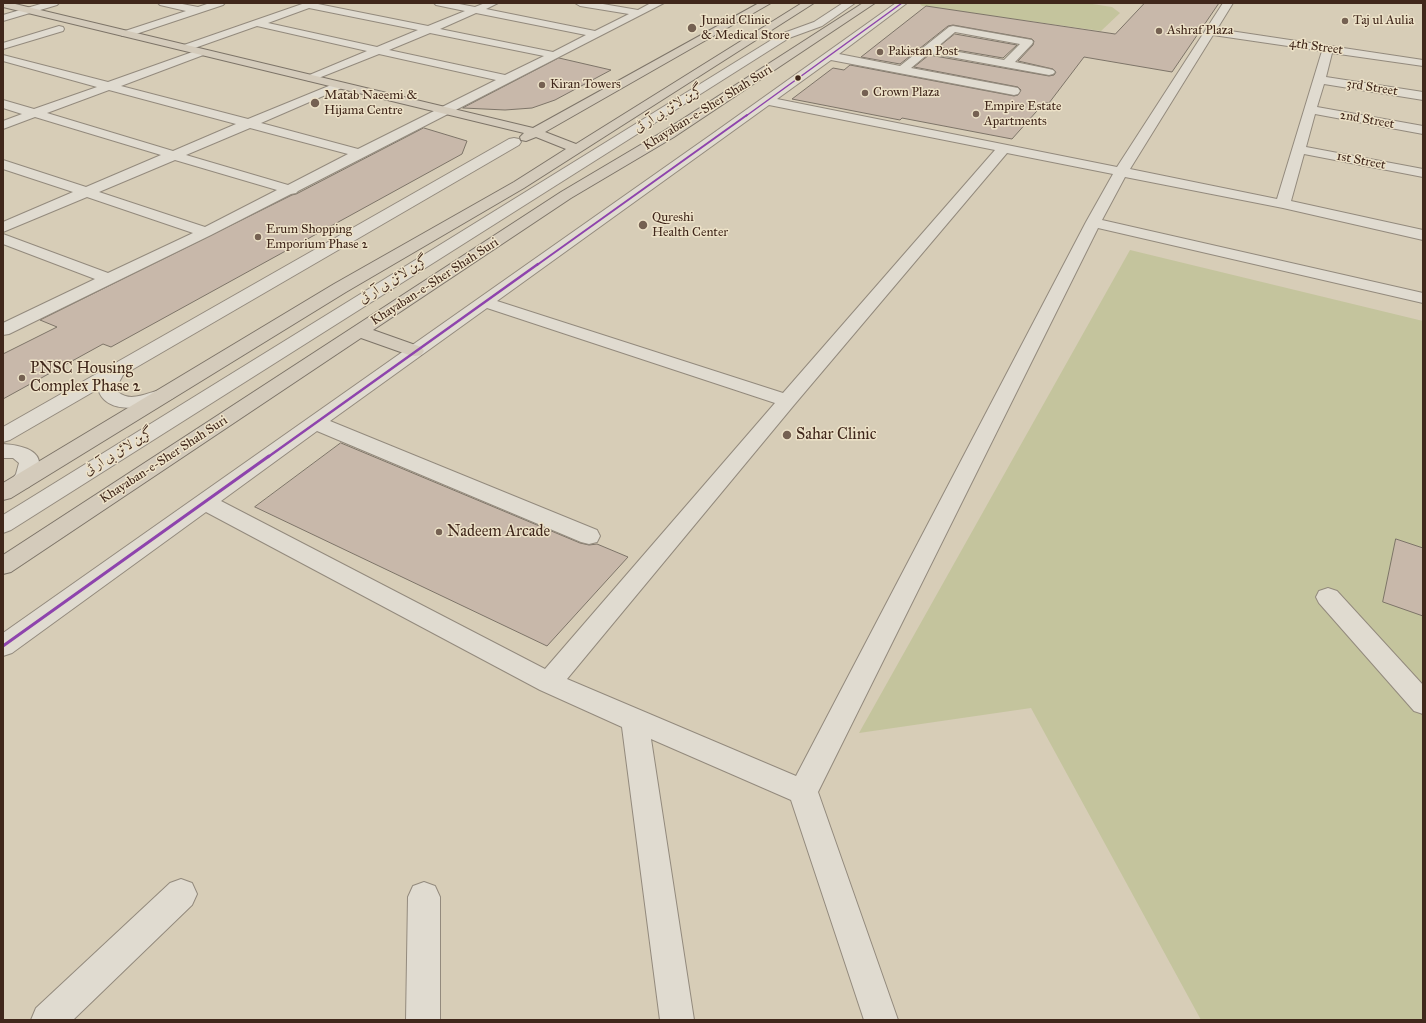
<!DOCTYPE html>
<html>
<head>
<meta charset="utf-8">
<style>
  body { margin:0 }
  #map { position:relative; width:1426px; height:1023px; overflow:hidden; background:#d7cdb7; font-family:"IM FELL Great Primer",serif }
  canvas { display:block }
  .frame { position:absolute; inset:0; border:4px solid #40271b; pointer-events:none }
</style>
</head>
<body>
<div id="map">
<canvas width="1426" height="1023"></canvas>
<div class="frame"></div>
</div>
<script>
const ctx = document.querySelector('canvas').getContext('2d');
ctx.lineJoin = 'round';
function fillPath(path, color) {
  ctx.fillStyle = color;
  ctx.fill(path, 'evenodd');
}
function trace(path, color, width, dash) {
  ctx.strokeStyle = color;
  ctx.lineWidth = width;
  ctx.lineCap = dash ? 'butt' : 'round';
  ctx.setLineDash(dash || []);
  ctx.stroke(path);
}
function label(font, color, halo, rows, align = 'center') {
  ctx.font = font + ' "IM FELL Great Primer",Amiri,serif';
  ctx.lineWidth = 3;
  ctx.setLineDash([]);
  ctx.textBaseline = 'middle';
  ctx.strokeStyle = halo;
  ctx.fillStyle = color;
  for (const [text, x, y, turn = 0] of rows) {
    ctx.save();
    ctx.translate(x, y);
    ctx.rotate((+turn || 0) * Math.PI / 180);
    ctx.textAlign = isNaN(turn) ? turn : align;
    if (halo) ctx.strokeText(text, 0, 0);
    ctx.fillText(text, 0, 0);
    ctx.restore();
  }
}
const green = new Path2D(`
  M 919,3 L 1086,3 L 1112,7 L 1120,13 L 1101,31 L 922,6 Z
  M 1130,250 L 1423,321 L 1423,1020 L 1201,1020 L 1031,708 L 859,733 Z`);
const building = new Path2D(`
  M 1145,3 L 1219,3 L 1172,72 L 1084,57 L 1049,103 L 1044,103 L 1012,139 L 902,118 L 900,120 L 792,99 L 833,68 L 844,70 L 850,65 L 1014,96 L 1018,95 L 1021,90 L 1018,87 L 914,67 L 929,55 L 1049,76 L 1054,75 L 1056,72 L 1053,69 L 1018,61 L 1033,45 L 1034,41 L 1032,39 L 953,25 L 948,26 L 900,64 L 861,57 L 926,6 L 1115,34 Z
  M 955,34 L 1017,45 L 1003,58 L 939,47 Z
  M 559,58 L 611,70 L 555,100 L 532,108 L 505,110 L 463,108 Z
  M 424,128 L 467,141 L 462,154 L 111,347 L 103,344 L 3,399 L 3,354 L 57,327 L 40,320 L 292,195 L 296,194 Z
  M 341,443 L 580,543 L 589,545 L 597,544 L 628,557 L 547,646 L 255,507 Z
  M 1396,539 L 1423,548 L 1423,616 L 1383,602 Z`);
const minor = new Path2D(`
  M 44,3 L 59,3 L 57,5 L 3,21 L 3,15 Z
  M 158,3 L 177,3 L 198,7 L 210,3 L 225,3 L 223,5 L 130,36 L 122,36 L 121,34 L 122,32 L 186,11 L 160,5 Z
  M 305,3 L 319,3 L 318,4 L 428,26 L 465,11 L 436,5 L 434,3 L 454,3 L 475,7 L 485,3 L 498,3 L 486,9 L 595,31 L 629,14 L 580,6 L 575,3 L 597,3 L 638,10 L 651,3 L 664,3 L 298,191 L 296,193 L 291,194 L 211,235 L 9,334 L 3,335 L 3,323 L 95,279 L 3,244 L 3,234 L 108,273 L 193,233 L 87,197 L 3,232 L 3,222 L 73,192 L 3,169 L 3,160 L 86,187 L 161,155 L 35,117 L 3,129 L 3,121 L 22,114 L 3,108 L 3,100 L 34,109 L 97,87 L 3,61 L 3,55 L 108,82 L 198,50 L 206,50 L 207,52 L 206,54 L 121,86 L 248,119 L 336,83 L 344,83 L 346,85 L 344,87 L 261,123 L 358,149 L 496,80 L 379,54 L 311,81 L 307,80 L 305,78 L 307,76 L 367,51 L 257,26 L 189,50 L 181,50 L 180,48 L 181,46 ZM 309,8 L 418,30 L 377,47 L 268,23 ZM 476,13 L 586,35 L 553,52 L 440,29 ZM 430,33 L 544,56 L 505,75 L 389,50 ZM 109,90 L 236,124 L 173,151 L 47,113 ZM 250,128 L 348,154 L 288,185 L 186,155 ZM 175,160 L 277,190 L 205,227 L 99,192 Z
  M 843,3 L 855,3 L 822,26 L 789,38 L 11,530 L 3,533 L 3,515 L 781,34 L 814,22 Z
  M 896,3 L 907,3 L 839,54 L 900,66 L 949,27 L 953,26 L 1032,40 L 1033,42 L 1032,44 L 1015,62 L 1049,69 L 1053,70 L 1055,72 L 1053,74 L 1049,75 L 929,53 L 911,68 L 1018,88 L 1020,91 L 1018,94 L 1014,95 L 831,60 L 777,99 L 1117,167 L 1223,3 L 1233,3 L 1217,29 L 1423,60 L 1423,66 L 1332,53 L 1326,77 L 1423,92 L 1423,100 L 1324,84 L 1317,107 L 1423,126 L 1423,134 L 1315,114 L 1306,147 L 1423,169 L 1423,177 L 1304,154 L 1291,201 L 1423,230 L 1423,240 L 1283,208 L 1125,177 L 1102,220 L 1423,293 L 1423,303 L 1098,228 L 818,792 L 898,1020 L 864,1020 L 791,800 L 651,739 L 694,1020 L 660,1020 L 622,727 L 540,690 L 206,512 L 12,653 L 3,656 L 3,633 L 715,132 ZM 955,32 L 1020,44 L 1004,60 L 936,48 ZM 1213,35 L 1322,51 L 1277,199 L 1130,169 ZM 769,105 L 995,150 L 783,393 L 497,301 ZM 1007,153 L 1113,174 L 1086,222 L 796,776 L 567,679 L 794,405 ZM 487,308 L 775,403 L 545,669 L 221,501 L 317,431 L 581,542 L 589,544 L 597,542 L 600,536 L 597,530 L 330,421 Z
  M 59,26 L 63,27 L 64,29 L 63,31 L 3,49 L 3,43 Z
  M 514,138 L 519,139 L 521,142 L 519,145 L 123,375 L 118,384 L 118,392 C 135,406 155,385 174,390 L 177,394 C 172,401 163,402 155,404 C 137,409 105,413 98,389 L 10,440 L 3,442 L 3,427 L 509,139 Z
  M 3,444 C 16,445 42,448 39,467 C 38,475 33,481 29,487 L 21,489 L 13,487 L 10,482 L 16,474 L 19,463 L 13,458 L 3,458 Z
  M 1328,588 L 1337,591 L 1423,685 L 1423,714 L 1414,711 L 1319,603 L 1316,597 L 1319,591 Z
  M 181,879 L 192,883 L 197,894 L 192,905 L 73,1020 L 31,1020 L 36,1008 L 170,883 Z
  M 424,882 L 435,886 L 440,897 L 440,1020 L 406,1020 L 408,897 L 413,886 Z`);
const major = new Path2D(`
  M 3,3 L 11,3 L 533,128 L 759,3 L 771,3 L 545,132 L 576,144 L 802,3 L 814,3 L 524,188 L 346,292 L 11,498 L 3,500 L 3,483 L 334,284 L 514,182 L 566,149 L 536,137 L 526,141 L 521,140 L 520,137 L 524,133 L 3,7 Z
  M 863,3 L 875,3 L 674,137 L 571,198 L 373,330 L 421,347 L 424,351 L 421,355 L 415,356 L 409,355 L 361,338 L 11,572 L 3,574 L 3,555 L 561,192 L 664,131 Z`);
const bus1Far3 = new Path2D(`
  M 746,116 L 902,3`);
const bus1Far2 = new Path2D(`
  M 537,265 L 747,115`);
const bus1Far1 = new Path2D(`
  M 268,457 L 538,264`);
const bus1 = new Path2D(`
  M 3,646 L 269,456`);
const markers = [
  [1345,21,4,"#756152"],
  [692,28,5,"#756152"],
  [1159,31,4,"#756152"],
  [880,52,4,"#756152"],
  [798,78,3.5,"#40271b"],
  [542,85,4,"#756152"],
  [865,93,4,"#756152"],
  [315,103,5,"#756152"],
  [976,114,4,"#756152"],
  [643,225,5,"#756152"],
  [258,237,4,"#756152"],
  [22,378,4,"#756152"],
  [787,435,5,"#756152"],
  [439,532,4,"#756152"]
];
const farPoinames = [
  ["Junaid Clinic",701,21],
  ["& Medical Store",701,36],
  ["Taj ul Aulia",1353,21],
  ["Ashraf Plaza",1167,31],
  ["Pakistan Post",888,52],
  ["Kiran Towers",550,85],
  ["Crown Plaza",873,93],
  ["Matab Naeemi &",324,96],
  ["Hijama Centre",324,111],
  ["Empire Estate",984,107],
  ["Apartments",984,122],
  ["Qureshi",652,218],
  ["Health Center",652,233],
  ["Erum Shopping",266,230],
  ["Emporium Phase 2",266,245]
];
const farStreetnames = [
  ["4th Street",1316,47,8],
  ["3rd Street",1372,88,9],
  ["Khayaban-e-Sher Shah Suri",708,108,-32],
  ["گرین لائن بی آر ٹی",669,109,-32],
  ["2nd Street",1367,120,10],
  ["1st Street",1361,161,11],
  ["گرین لائن بی آر ٹی",394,280,-32],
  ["Khayaban-e-Sher Shah Suri",435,282,-33],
  ["گرین لائن بی آر ٹی",119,452,-32],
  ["Khayaban-e-Sher Shah Suri",164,460,-33]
];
const poiNames = [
  ["PNSC Housing",30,369],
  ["Complex Phase 2",30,387],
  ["Sahar Clinic",796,435],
  ["Nadeem Arcade",447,532]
];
fillPath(green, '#c4c49d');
fillPath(building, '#c8b8aa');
trace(building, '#7d7468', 1);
trace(minor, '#938a7d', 2);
trace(major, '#7d7468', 2);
fillPath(minor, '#e0dbd0');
fillPath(major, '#d4cbbb');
trace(bus1Far3, '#8e44ad', 1.5);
trace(bus1Far2, '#8e44ad', 2);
trace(bus1Far1, '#8e44ad', 2.5);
trace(bus1, '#8e44ad', 3);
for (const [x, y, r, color] of markers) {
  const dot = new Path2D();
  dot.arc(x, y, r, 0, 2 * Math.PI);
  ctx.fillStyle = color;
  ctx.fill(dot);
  trace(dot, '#ede2c8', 1.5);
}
label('13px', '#40271b', '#ede2c8', farPoinames, 'left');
label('13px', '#40271b', '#ede2c8', farStreetnames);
label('16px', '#40271b', '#ede2c8', poiNames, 'left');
</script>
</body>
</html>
